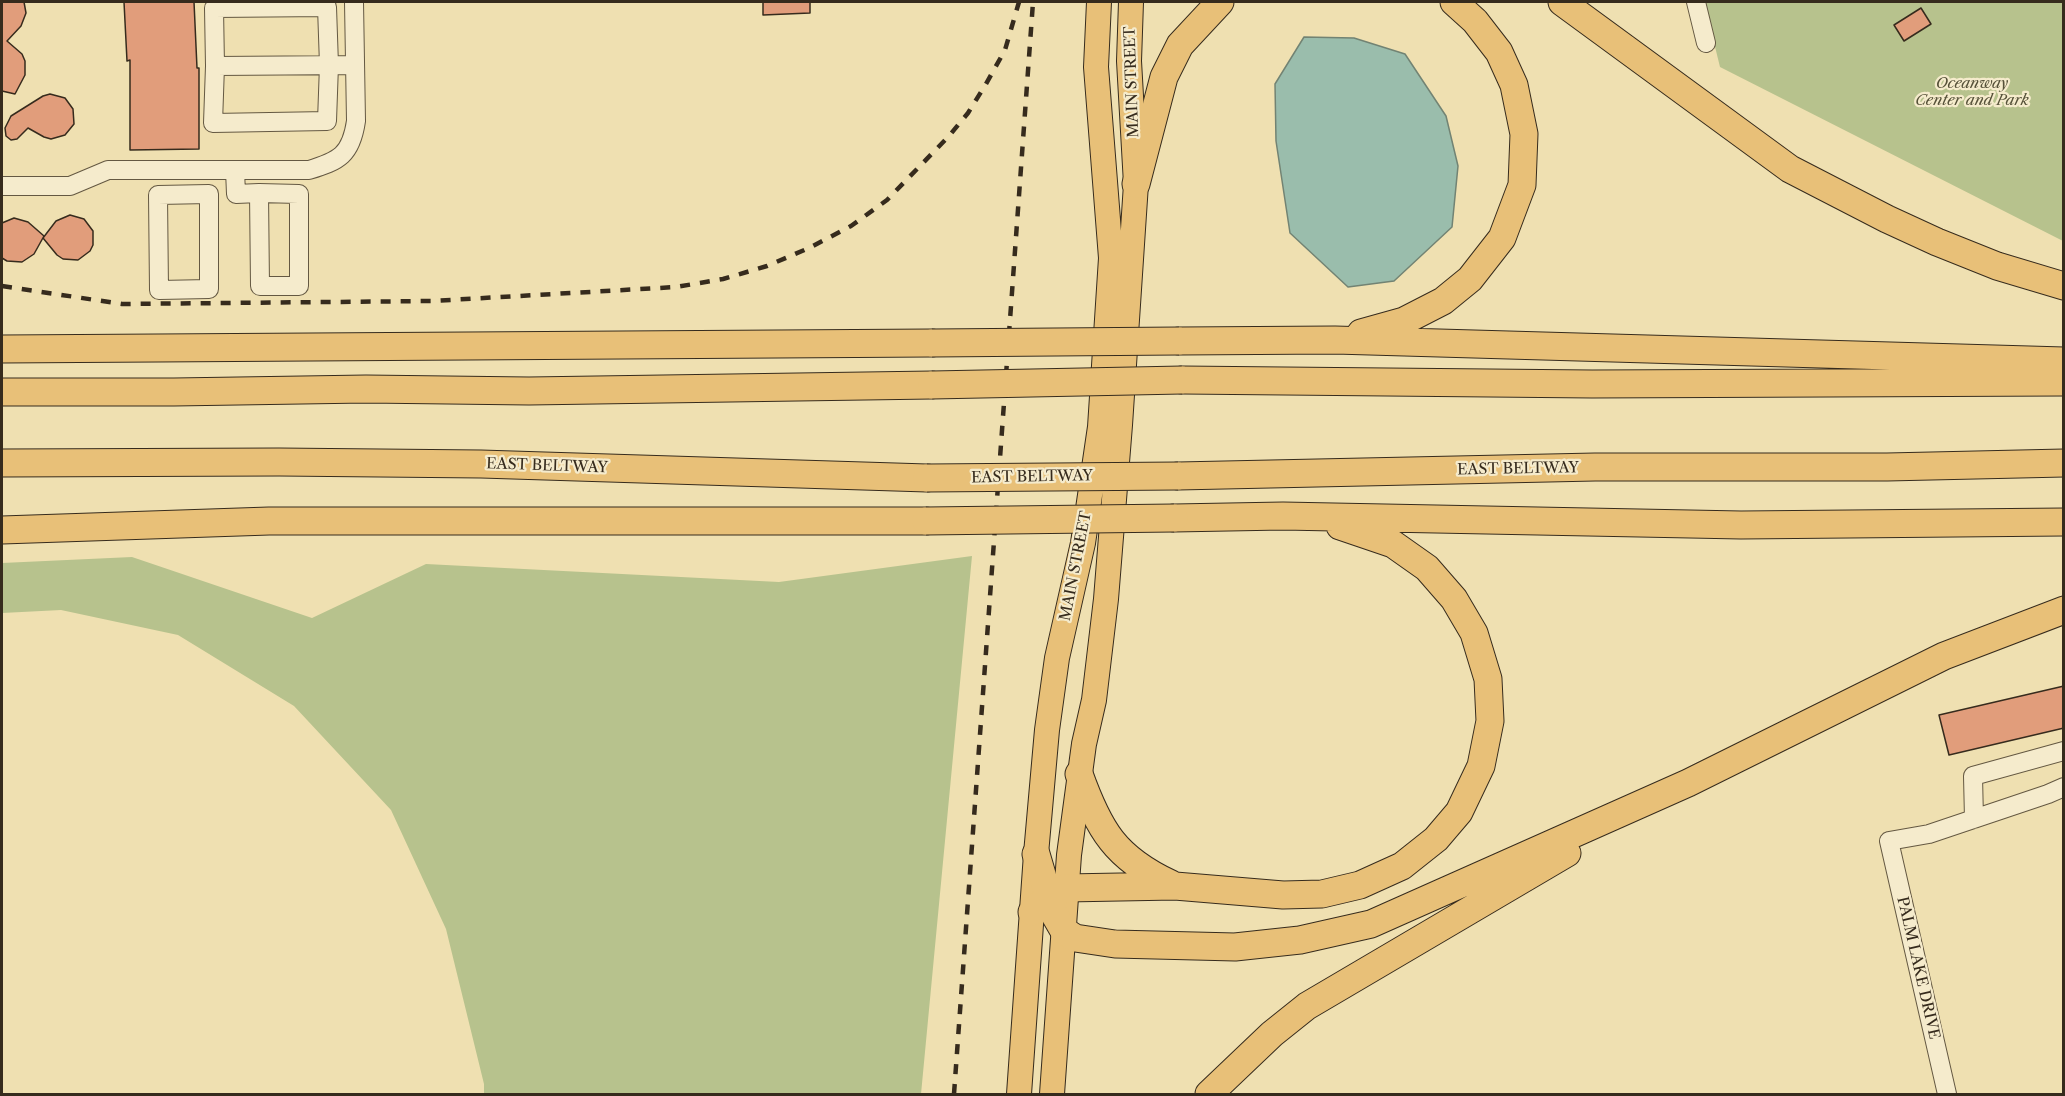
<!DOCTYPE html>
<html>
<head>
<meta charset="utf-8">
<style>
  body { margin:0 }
  #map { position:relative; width:2065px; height:1096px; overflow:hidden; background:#efe0b1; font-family:"Libre Caslon Text",serif }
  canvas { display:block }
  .frame { position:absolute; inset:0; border:3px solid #362b1d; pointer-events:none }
</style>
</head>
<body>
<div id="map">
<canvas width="2065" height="1096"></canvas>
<div class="frame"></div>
</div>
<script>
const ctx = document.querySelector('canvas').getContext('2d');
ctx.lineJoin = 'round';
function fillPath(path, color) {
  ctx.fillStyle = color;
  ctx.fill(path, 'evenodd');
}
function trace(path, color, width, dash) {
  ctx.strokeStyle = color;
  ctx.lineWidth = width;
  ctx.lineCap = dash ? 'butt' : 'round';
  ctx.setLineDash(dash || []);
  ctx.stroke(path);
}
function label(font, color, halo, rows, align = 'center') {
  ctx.font = font + ' "Libre Caslon Text",serif';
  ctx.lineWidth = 4.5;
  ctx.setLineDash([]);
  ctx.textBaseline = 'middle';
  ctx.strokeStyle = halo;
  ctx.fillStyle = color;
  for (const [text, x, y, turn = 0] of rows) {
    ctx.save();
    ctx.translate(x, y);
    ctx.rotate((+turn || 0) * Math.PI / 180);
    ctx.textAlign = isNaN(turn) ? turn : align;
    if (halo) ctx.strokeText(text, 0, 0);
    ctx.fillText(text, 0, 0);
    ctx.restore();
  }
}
const green = new Path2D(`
  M 1704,2 L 2063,2 L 2063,241 L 1720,67 Z
  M 972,556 L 921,1094 L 484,1094 L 484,1084 L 446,929 L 391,810 L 294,706 L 178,635 L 61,610 L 2,613 L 2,563 L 132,557 L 312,618 L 426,564 L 779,582 Z`);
const water = new Path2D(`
  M 1304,37 L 1354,38 L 1405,54 L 1446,116 L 1458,166 L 1452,227 L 1394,281 L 1348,287 L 1290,233 L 1276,141 L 1275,84 Z`);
const building = new Path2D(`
  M 2,2 L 24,2 L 26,13 L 21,26 L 7,41 L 22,54 L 25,61 L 25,75 L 15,94 L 2,91 Z
  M 124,2 L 194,2 L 197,68 L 199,68 L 199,149 L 130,150 L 130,60 L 127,61 Z
  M 763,2 L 810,2 L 810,13 L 763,15 Z
  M 1921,8 L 1931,24 L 1904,41 L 1894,25 Z
  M 50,94 L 65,98 L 73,109 L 74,124 L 65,135 L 51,139 L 44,137 L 28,128 L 17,139 L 11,140 L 6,136 L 5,128 L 11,116 L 43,96 Z
  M 70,215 L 84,219 L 93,231 L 93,245 L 90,251 L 78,260 L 63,259 L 57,255 L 43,238 L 56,221 Z
  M 14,218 L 28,222 L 44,236 L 34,254 L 22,262 L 7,261 L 2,258 L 2,223 Z
  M 2064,686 L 2064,728 L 1949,755 L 1939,715 Z`);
const minor = new Path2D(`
  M 1696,2 L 1706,43
  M 215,66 L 213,123 L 327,121 L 329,65 L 327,7 L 214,8 L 215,66 L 354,65
  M 235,170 L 236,194 L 259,193
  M 2,186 L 70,186 L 108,170 L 309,170 C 339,161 351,155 356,121 L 354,2
  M 259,193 L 299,194 L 299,286 L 260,286 Z
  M 209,194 L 209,289 L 159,290 L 158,195 Z
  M 1974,819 L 1973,776 L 2064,751
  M 1947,1094 L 1889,841 L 1929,834 L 2048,794 L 2064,787`);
const major = new Path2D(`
  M 1019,1094 L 1036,854 L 1047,730 L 1057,658 L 1083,543 L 1100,427 L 1111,258 L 1096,67 L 1099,2
  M 1052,1094 L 1069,855 L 1084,744 L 1094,700 L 1106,599 L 1120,425 L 1136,184 L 1129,61 L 1131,2`);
const highway = new Path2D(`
  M 1562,2 L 1790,169 L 1887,219 L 1937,242 L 1997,266 L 2064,286
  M 1136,184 L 1164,77 L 1180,45 L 1220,2
  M 1361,333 L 1404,321 L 1443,301 L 1470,279 L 1502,238 L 1522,185 L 1524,134 L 1514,85 L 1499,52 L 1475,21 L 1454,2
  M 1179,341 L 1335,340 L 2064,361
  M 2,349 L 932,343
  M 1182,380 L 1592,384 L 2064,382
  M 2,392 L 174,392 L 366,389 L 529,391 L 932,385
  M 2,463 L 279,462 L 481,464 L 927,478
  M 1178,476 L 1595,467 L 1887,467 L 2064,463
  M 1174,518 L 1283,516 L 1741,525 L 2064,522
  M 2,530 L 269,521 L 926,521
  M 1079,774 C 1099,830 1115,858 1171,884
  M 1036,854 L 1053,912 L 1064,931 L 1075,938 L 1115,944 L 1235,947 L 1300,940 L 1371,924 L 1688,783 L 1944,656 L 2064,610
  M 1032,912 L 1047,898 L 1066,888 L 1175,886 L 1283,895 L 1322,894 L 1360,885 L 1402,866 L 1436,839 L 1459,812 L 1481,766 L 1490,721 L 1488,679 L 1474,633 L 1454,599 L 1427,568 L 1393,544 L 1340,526
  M 1209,1094 L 1272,1034 L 1307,1006 L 1567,853`);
const rail = new Path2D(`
  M 2,286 L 122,304 L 431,301 L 676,287 L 723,279 L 767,266 L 809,248 L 851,226 L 887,200 L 949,136 L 968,113 L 986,84 L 1005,50 L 1019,2
  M 954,1094 L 1033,2`);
const highwayBridge = new Path2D(`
  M 932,343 L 1179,341
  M 932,385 L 1182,380
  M 927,478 L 1178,476
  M 926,521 L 1174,518`);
const streetNames = [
  ["MAIN STREET",1132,82,-92],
  ["EAST BELTWAY",547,466,2],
  ["EAST BELTWAY",1518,469,-1],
  ["EAST BELTWAY",1032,477,-1],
  ["MAIN STREET",1076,566,-79],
  ["PALM LAKE DRIVE",1918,968,77]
];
const parkNames = [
  ["Oceanway",1972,84],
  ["Center and Park",1972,101]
];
fillPath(green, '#b7c28d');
fillPath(water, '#9abdac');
trace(water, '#728373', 1.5);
fillPath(building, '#e19d7b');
trace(building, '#362b1d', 1.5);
trace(minor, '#645842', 20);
trace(major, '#362b1d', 26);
trace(highway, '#362b1d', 29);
trace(minor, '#f5ebcc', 18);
trace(major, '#e8c078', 24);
trace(highway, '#e8c078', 27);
trace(rail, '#362b1d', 4.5, [10, 10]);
trace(highwayBridge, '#362b1d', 29, []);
trace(highwayBridge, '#e8c078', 27);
label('15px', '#362b1d', '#f5ebcc', streetNames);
label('italic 15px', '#565139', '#f5ebcc', parkNames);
</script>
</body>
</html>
